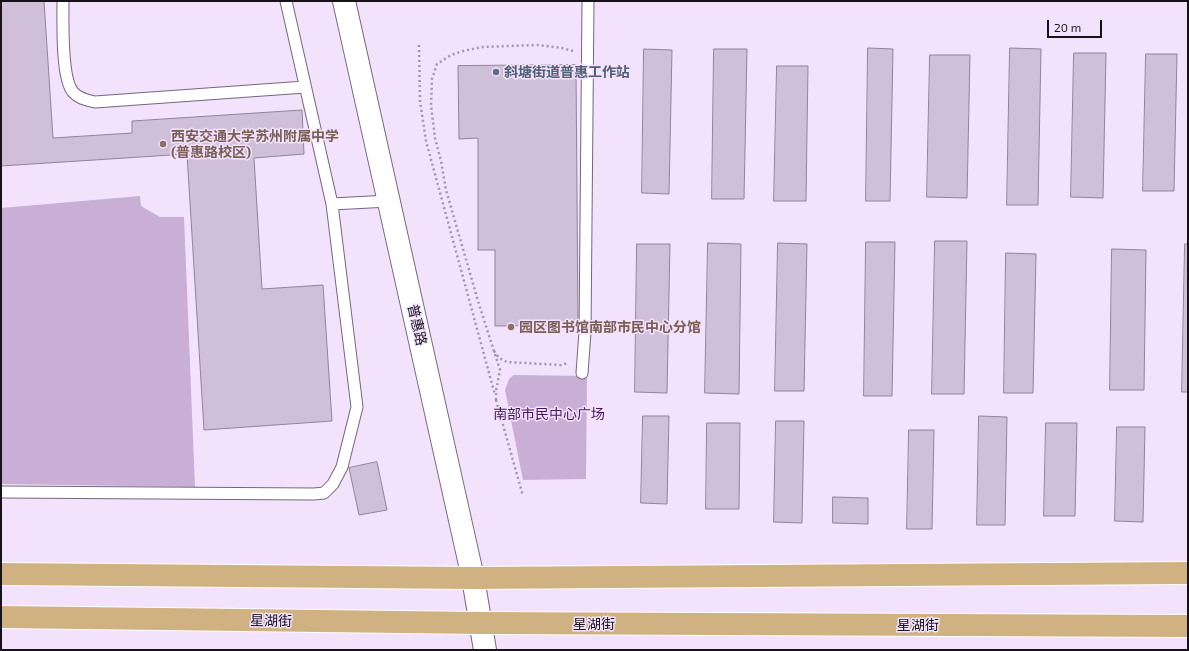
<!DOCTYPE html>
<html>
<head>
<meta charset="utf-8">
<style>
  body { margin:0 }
  #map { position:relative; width:1189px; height:651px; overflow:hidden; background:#f3e2fc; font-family:"Exo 2",sans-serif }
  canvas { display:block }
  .frame { position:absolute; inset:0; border:2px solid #17111a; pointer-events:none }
  .scale { position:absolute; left:1047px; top:20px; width:55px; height:18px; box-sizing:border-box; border:2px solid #17111a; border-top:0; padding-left:5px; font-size:12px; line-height:14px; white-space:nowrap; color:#17111a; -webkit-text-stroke:3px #f3e2fc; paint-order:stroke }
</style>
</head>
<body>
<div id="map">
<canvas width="1189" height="651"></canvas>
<div class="frame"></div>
<div class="scale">20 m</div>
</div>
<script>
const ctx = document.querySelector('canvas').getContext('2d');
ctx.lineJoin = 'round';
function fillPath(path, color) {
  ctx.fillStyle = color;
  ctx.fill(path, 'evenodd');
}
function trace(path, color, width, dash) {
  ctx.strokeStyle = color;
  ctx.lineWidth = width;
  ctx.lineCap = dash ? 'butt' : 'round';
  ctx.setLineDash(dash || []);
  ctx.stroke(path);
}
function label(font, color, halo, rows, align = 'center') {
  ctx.font = font + ' "Exo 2","Noto Sans SC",sans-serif';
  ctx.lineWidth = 3;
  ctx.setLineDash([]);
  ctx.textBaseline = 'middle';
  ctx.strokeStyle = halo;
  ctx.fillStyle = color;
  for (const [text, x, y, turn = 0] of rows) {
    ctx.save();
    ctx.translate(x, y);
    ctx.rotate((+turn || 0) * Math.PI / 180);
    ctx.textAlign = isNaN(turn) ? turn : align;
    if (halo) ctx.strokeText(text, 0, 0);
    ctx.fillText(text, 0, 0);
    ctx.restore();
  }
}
const green = new Path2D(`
  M 140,196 L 141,206 L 160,217 L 184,217 L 195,487 L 1,484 L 1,208 Z
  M 514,375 L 587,376 L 586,479 L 523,480 L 505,390 L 509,379 Z`);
const building = new Path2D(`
  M 1,1 L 44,1 L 53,138 L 132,133 L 132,121 L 302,110 L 304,154 L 254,158 L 262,289 L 323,285 L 332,421 L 204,430 L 187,154 L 1,166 Z
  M 868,48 L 893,49 L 890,201 L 866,201 Z
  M 1010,48 L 1041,49 L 1038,205 L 1007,205 Z
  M 644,49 L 672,50 L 669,194 L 642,193 Z
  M 714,49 L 747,49 L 744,199 L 712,199 Z
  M 1074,53 L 1106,53 L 1103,198 L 1071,197 Z
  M 1146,54 L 1177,54 L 1174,191 L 1143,191 Z
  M 930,55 L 970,55 L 967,198 L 927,197 Z
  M 576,65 L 578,325 L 495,326 L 495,250 L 478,250 L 478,138 L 459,139 L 458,66 Z
  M 777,66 L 808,66 L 806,201 L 774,201 Z
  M 935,241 L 967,241 L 964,394 L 932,394 Z
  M 866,242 L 895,242 L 892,396 L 864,396 Z
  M 708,243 L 741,244 L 739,394 L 705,393 Z
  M 778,243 L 807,244 L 804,391 L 775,391 Z
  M 637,244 L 670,244 L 667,393 L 635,392 Z
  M 1185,244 L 1188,244 L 1188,392 L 1182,392 Z
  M 1112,249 L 1146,250 L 1144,390 L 1110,390 Z
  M 1006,253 L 1036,254 L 1033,393 L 1004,393 Z
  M 643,416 L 669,416 L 667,504 L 641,503 Z
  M 979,416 L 1007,417 L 1005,525 L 977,525 Z
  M 776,421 L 804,421 L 802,523 L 774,522 Z
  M 707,423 L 740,423 L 739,509 L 706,509 Z
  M 1046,423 L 1077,423 L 1075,516 L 1044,516 Z
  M 1117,427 L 1145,427 L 1143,522 L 1115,521 Z
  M 909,430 L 934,430 L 932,529 L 907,529 Z
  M 377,462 L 387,510 L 359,515 L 349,468 Z
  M 833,497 L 868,498 L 868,524 L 833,523 Z`);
const path = new Path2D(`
  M 419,45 L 420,101 L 426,141 L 495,395
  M 494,351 L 499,358 L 507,362 L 561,365 L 568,363
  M 496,400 L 496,391 L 500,370 L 478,301 L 446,190 L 441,161 L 435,138 L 431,105 L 432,79 L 437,64 L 451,55 L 463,51 L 482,47 L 538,45 L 562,48 L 573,51
  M 496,400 L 523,496`);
const lane = new Path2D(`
  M 63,1 C 63,21 61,78 73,92 C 79,99 87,100 95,102 L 305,87
  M 332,204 L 389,201
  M 582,373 L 585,332 L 588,1
  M 1,492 L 314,494 L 324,493 L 333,484 L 342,467 L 357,407 L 332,204 L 286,1`);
const secondary = new Path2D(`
  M 344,1 L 473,578 L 485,650`);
const primary = new Path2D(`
  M 1,574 L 473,578 L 1188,573
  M 1,617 L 481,623 L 1188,626`);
const markers = [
  [496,72,4,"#5c6f8a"],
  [163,144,4,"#8d6e63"],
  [511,327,4,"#8d6e63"]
];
const serviceNames = [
  ["斜塘街道普惠工作站",504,72]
];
const educationNames = [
  ["西安交通大学苏州附属中学",171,136],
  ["(普惠路校区)",171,152],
  ["园区图书馆南部市民中心分馆",519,327]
];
const streetNames = [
  ["普惠路",417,325,77],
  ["星湖街",271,621,1],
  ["星湖街",594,624],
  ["星湖街",918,625]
];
const parkNames = [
  ["南部市民中心广场",549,414]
];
fillPath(green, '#c9afd6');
fillPath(building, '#cfbfd8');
trace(building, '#92829a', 1);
trace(lane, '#75667c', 13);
trace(secondary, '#75667c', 24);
trace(primary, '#fff', 24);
trace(path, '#a194a8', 2.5, [2, 3]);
trace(lane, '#fff', 11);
trace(secondary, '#fff', 22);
trace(primary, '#d0b182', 22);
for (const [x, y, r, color] of markers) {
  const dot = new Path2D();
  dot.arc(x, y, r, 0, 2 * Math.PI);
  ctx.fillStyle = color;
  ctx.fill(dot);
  trace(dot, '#f3e2fc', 1.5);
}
label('bold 14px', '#4e5e75', '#f3e2fc', serviceNames, 'left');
label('bold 14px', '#785e54', '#f3e2fc', educationNames, 'left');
label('14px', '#17111a', '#f3e2fc', streetNames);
label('14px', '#441457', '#f3e2fc', parkNames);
</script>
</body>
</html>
